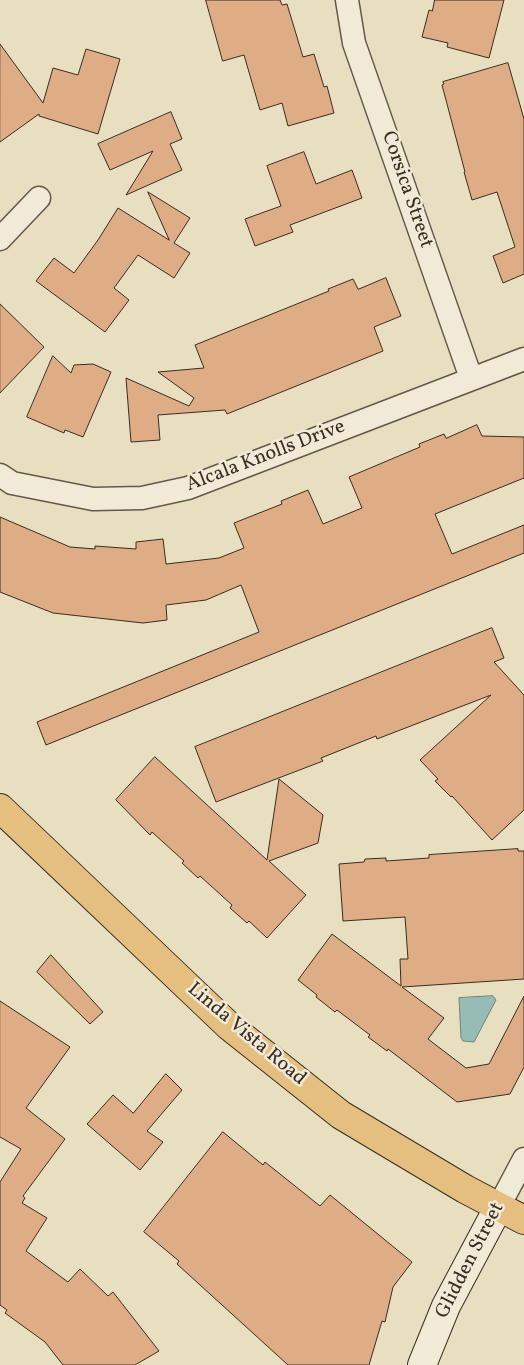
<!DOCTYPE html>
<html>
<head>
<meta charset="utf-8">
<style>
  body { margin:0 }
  canvas { display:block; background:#e8dec0 }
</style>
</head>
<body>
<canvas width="524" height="1365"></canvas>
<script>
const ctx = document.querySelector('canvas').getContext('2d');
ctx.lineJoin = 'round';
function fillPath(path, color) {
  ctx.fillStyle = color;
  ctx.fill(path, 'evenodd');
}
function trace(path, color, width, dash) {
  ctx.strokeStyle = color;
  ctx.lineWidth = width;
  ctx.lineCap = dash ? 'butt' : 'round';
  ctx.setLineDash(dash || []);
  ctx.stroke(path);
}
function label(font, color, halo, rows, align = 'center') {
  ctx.font = font + ' Vollkorn,serif';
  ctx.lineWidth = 5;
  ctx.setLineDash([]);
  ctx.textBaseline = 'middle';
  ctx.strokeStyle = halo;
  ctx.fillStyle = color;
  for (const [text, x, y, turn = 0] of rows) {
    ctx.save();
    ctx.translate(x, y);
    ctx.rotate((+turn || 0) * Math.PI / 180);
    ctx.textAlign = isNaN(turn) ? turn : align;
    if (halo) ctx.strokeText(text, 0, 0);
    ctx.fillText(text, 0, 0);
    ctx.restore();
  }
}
const water = new Path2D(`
  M 493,996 L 496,1000 L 474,1042 L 463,1041 L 461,1038 L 459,998 Z`);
const building = new Path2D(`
  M 206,0 L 280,0 L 282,5 L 287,4 L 303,57 L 314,54 L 324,87 L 327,86 L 334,113 L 288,126 L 282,103 L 260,110 L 244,55 L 223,61 Z
  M 435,0 L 504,0 L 489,58 L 447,47 L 448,43 L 422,37 L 429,10 L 432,11 Z
  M 0,44 L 43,103 L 53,68 L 78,75 L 86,49 L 120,59 L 98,134 L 39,116 L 39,114 L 0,142 Z
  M 508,63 L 524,119 L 524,274 L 503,283 L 493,256 L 515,247 L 497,192 L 472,200 L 464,172 L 465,172 L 442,85 L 444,84 L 443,82 Z
  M 171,112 L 182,139 L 170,144 L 182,170 L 126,195 L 153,151 L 110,170 L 98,144 Z
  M 304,152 L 316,184 L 352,170 L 362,198 L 290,225 L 293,232 L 255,246 L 245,219 L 281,206 L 267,166 Z
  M 148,192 L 190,218 L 174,243 L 190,253 L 174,278 L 138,255 L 114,288 L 129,300 L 105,332 L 36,281 L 54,258 L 74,273 L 98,240 L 118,208 L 169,240 Z
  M 386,278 L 401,316 L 374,327 L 383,351 L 227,414 L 225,410 L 158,415 L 160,440 L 131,442 L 126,378 L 189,406 L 194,398 L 158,372 L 204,368 L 195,345 L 329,291 L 328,289 L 353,279 L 358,289 Z
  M 0,304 L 44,347 L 0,393 Z
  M 53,356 L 71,373 L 74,365 L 93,364 L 111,372 L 83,437 L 65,430 L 64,433 L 27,417 Z
  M 477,425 L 482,436 L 524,437 L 524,478 L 435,514 L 452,554 L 524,525 L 524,553 L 46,745 L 37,722 L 259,632 L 241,585 L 206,600 L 166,605 L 167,620 L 143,623 L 53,613 L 0,592 L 0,517 L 70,547 L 95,549 L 95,546 L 136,549 L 136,542 L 163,539 L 166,564 L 219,558 L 244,548 L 234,523 L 282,504 L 281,501 L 308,490 L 323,524 L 362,508 L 349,477 L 420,447 L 419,444 L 444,434 L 446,438 Z
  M 492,628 L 504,658 L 494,662 L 524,695 L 524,810 L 492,840 L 452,796 L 451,797 L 435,781 L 438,779 L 420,760 L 491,695 L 377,739 L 376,736 L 321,758 L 323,761 L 216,802 L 195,747 Z
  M 155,757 L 267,860 L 279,779 L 323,815 L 318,843 L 269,861 L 306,895 L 267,938 L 249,921 L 247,923 L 230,908 L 232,905 L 200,876 L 198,878 L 182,863 L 184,861 L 152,832 L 150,835 L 116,800 Z
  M 518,849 L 518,851 L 524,851 L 524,979 L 402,987 L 444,1018 L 428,1039 L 466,1068 L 489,1064 L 524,996 L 524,1067 L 510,1094 L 457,1102 L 388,1049 L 387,1051 L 368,1037 L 370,1035 L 337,1010 L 335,1012 L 316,997 L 317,995 L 298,980 L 332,934 L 401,986 L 400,959 L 408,959 L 405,917 L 343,921 L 339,864 L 364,862 L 365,859 L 386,858 L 386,861 L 429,858 L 429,855 Z
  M 51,955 L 103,1012 L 90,1024 L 37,972 Z
  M 0,1001 L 70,1047 L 26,1108 L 65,1139 L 23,1196 L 25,1198 L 22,1203 L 47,1218 L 26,1251 L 68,1282 L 80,1269 L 108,1296 L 113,1292 L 159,1351 L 135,1365 L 63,1365 L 45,1342 L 5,1313 L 7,1310 L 0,1305 L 0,1182 L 21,1149 L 0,1137 Z
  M 166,1074 L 182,1090 L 147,1131 L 163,1142 L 140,1170 L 87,1124 L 113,1095 L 133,1113 Z
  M 223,1132 L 263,1165 L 265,1162 L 320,1206 L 330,1195 L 412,1262 L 393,1287 L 385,1322 L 382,1321 L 369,1365 L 288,1365 L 177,1264 L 179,1261 L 144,1232 Z`);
const street = new Path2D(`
  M 347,0 L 354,43 L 471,378
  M 0,239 L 39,198
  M 0,475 L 12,483 L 93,499 L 142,498 L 188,488 L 524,359
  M 498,1208 L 524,1159`);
const secondary = new Path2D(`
  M 422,1365 L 446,1306 L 498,1208`);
const primary = new Path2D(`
  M 0,808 L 229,1026 L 341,1115 L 465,1189 L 524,1220`);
const streetNames = [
  ["Corsica Street",406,190,71],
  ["Alcala Knolls Drive",266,457,-21],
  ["Linda Vista Road",246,1035,40],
  ["Glidden Street",471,1261,-63]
];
fillPath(water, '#97bcb5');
trace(water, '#71827a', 1);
fillPath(building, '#dfad85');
trace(building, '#392c22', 1);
trace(street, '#65584a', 25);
trace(secondary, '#392c22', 30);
trace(primary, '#392c22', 30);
trace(street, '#f0ead6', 22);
trace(secondary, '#f0ead6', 28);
trace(primary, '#e4bf80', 28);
label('20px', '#392c22', '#f0ead6', streetNames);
</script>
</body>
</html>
